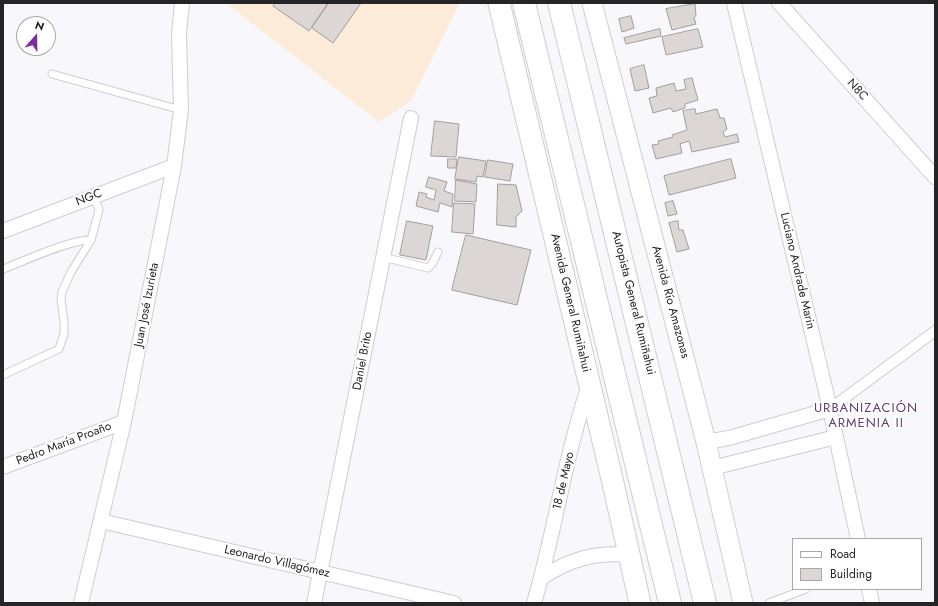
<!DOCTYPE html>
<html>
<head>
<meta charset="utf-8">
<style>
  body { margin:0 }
  #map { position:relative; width:938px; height:606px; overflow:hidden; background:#f8f8fc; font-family:Jost,sans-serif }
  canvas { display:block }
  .frame { position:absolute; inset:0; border:4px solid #252527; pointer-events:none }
  .legend { position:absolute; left:792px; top:538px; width:130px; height:52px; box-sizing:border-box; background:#fff; border:1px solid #a8a8a9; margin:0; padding:5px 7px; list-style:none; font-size:12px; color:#252527 }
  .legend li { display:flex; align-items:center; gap:8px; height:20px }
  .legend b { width:20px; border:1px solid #a8a8a9 }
  .north { position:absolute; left:16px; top:16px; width:40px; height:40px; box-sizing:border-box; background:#fff; border:1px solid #a8a8a9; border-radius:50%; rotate:20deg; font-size:11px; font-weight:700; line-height:16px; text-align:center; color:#252527 }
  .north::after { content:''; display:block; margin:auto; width:14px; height:18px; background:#7b2d9e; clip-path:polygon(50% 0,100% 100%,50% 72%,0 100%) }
</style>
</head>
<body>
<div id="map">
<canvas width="938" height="606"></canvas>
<div class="frame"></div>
<ul class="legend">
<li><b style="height:5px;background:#fff"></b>Road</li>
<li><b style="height:11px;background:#dcd6d5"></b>Building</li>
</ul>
<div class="north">N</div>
</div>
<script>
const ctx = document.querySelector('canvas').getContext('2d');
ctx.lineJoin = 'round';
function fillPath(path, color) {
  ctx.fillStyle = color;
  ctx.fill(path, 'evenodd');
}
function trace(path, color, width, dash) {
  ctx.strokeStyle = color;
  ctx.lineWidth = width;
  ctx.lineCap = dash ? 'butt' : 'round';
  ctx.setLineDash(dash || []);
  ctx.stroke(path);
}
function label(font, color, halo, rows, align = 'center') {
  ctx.font = font + ' Jost,sans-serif';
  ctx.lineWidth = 4;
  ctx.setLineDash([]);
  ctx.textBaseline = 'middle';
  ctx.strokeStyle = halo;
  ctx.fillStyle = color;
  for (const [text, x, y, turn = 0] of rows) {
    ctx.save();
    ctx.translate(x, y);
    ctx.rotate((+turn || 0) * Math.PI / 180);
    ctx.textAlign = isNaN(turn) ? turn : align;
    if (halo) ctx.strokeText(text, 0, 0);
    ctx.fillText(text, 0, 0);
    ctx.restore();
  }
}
const education = new Path2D(`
  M 226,3 L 460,3 L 411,101 L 379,122 Z`);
const building = new Path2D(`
  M 276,3 L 328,3 L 309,31 L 273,6 Z
  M 329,3 L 361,3 L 333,43 L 312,28 Z
  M 695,4 L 696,15 L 694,18 L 696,24 L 672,30 L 666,9 Z
  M 631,16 L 634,28 L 622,32 L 619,19 Z
  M 660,29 L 661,36 L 626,44 L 624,38 Z
  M 698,29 L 703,47 L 666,55 L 662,37 Z
  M 644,65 L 649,88 L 635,91 L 630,69 Z
  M 692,78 L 698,100 L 685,104 L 685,108 L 673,112 L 671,108 L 653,113 L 649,98 L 657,96 L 656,88 L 674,83 L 676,91 L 686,89 L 684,80 Z
  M 695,109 L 696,114 L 717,109 L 720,118 L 724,118 L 727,129 L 723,132 L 725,137 L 737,134 L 739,142 L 692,152 L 689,141 L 680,144 L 682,153 L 656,159 L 652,145 L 659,144 L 658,141 L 673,137 L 672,135 L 687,130 L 683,111 Z
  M 435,121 L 459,124 L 456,157 L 431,156 Z
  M 459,157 L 486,161 L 483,177 L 477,176 L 476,182 L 455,179 Z
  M 448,159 L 457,159 L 456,168 L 448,168 Z
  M 731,159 L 736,178 L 669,195 L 664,176 Z
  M 488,160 L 513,164 L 510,181 L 485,177 Z
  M 429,177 L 447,182 L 444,191 L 453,194 L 452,207 L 440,203 L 438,212 L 416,206 L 419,192 L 427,194 L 426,197 L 434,200 L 436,190 L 426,187 Z
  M 456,180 L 477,184 L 476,202 L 455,201 Z
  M 498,184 L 516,185 L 522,211 L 516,217 L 516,227 L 497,225 Z
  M 673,201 L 677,214 L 668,216 L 665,203 Z
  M 454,203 L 475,204 L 473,234 L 452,232 Z
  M 407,221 L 433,226 L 426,260 L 400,255 Z
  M 678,221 L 679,230 L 683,230 L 689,249 L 677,252 L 669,223 Z
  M 466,235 L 531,250 L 517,305 L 452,290 Z`);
const service = new Path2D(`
  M 52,74 L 181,110
  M 383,257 L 428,268 L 432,264 L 438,252
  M 3,269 C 22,262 74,238 91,240
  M 3,375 L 59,349 L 64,334 L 64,322 L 61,299 L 62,292 L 71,272 L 91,240 L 99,210 L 94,196
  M 769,603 L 806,589`);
const pedestrian = new Path2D(`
  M 830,409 L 935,331`);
const minor = new Path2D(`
  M 734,3 L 830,409 L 858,539
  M 779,3 L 935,177
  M 3,231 L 174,166
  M 706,442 L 729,438 L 830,409
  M 3,467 L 124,422
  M 712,468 L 836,437
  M 101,521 L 454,603
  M 541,578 C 570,559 595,552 629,555
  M 869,589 L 872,603
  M 81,603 L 124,422 L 174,166 L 181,110 L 179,33 L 182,3
  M 314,603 L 411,118
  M 534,603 C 555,531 565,456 589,385`);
const secondary = new Path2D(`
  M 592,3 L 706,442 L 743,603`);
const primary = new Path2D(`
  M 499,3 L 613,483 L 640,603`);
const trunk = new Path2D(`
  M 524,3 L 670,603
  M 559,3 L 705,603`);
const streetNames = [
  ["N8C",857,90,48],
  ["NGC",89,198,-21],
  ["Luciano Andrade Marin",797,271,77],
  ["Avenida Río Amazonas",670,302,75],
  ["Avenida General Rumiñahui",570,303,77],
  ["Autopista General Rumiñahui",633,303,76],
  ["Juan José Izurieta",147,305,-79],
  ["Daniel Brito",363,361,-79],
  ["Pedro María Proaño",64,444,-21],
  ["18 de Mayo",564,481,-77],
  ["Leonardo Villagómez",277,562,13]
];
const neighbourhoodNames = [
  ["URBANIZACIÓN",866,409],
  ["ARMENIA II",866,424]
];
fillPath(education, '#fcebd9');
fillPath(building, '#dcd6d5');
trace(building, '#a39d9d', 1);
trace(service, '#cdcdd2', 9);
trace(pedestrian, '#cdcdd2', 12);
trace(minor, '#cdcdd2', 16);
trace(secondary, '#cdcdd2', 21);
trace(primary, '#cdcdd2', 23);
trace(trunk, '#cdcdd2', 24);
trace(service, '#fff', 7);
trace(pedestrian, '#fff', 10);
trace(minor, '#fff', 14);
trace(secondary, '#fff', 19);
trace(primary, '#fff', 21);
trace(trunk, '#fff', 22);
label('12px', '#252527', '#fff', streetNames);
ctx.letterSpacing = '1px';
label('13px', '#623d76', '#fff', neighbourhoodNames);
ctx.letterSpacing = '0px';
</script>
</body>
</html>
